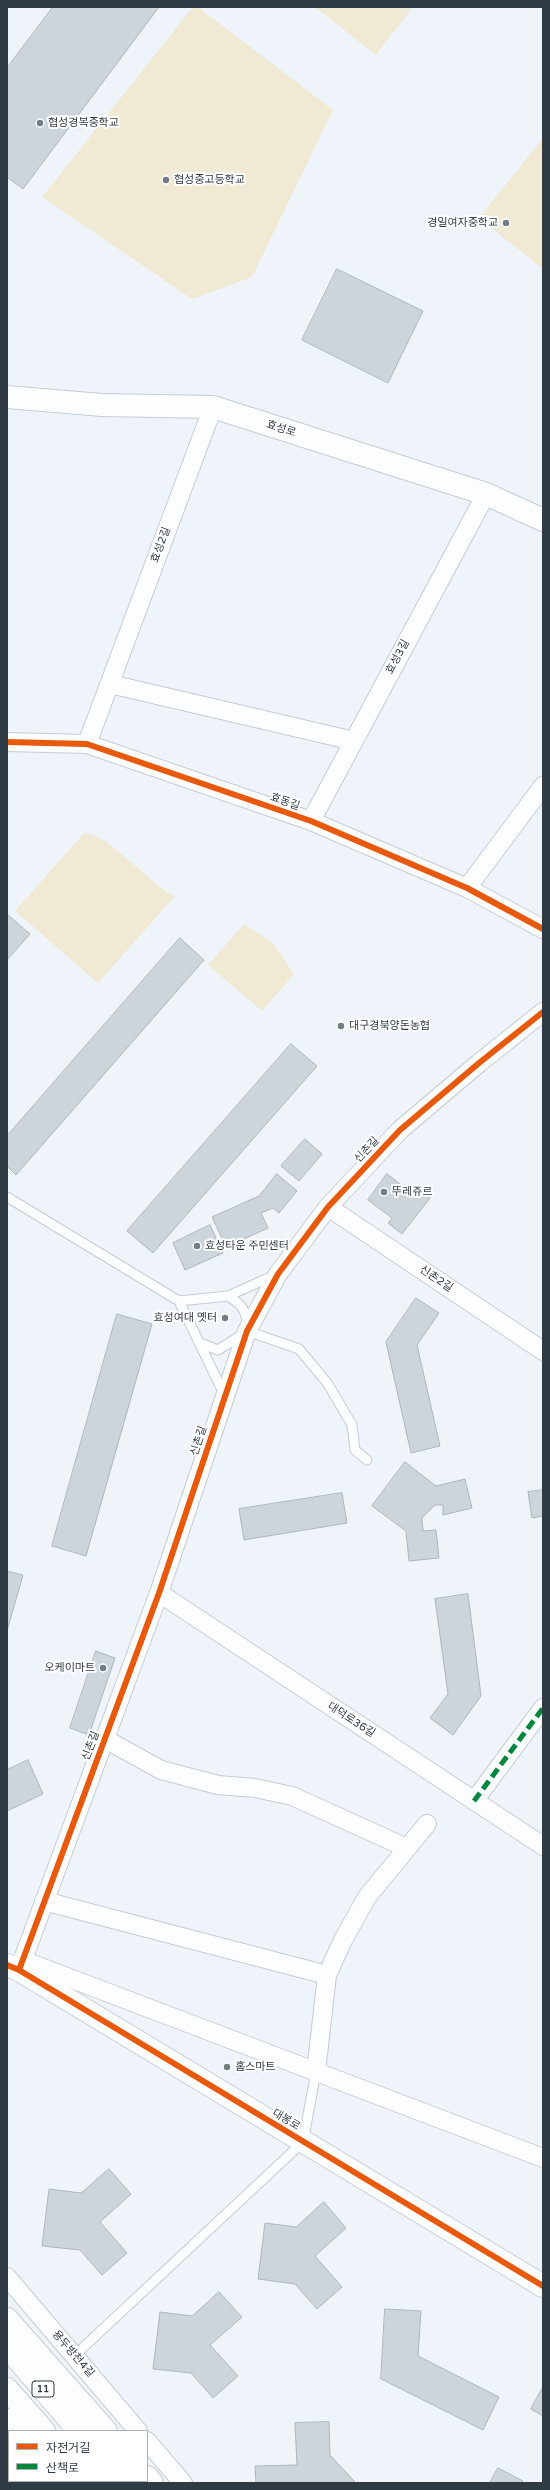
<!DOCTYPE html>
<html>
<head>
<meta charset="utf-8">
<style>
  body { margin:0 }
  #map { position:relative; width:550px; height:2490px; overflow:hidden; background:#eef4fa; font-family:"Varela Round","Noto Sans KR",sans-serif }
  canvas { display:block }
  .frame { position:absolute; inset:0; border:8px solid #2f3b44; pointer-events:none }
  .legend { position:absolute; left:8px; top:2430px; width:140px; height:52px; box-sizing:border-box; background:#fff; border:1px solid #acb1b4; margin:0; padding:5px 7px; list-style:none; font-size:12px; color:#2f3b44 }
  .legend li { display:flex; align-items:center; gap:8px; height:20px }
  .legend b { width:20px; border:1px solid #acb1b4 }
</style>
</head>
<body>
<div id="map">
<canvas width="550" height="2490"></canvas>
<div class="frame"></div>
<ul class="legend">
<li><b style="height:5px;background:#e8590c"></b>자전거길</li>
<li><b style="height:5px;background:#00873e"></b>산책로</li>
</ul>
</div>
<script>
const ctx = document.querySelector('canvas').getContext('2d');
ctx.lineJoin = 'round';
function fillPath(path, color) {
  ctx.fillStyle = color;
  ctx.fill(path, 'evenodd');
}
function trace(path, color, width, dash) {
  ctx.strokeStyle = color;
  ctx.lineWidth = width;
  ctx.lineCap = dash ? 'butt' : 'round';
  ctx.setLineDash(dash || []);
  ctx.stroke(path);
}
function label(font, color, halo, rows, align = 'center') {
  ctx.font = font + ' "Varela Round","Noto Sans KR",sans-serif';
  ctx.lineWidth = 4;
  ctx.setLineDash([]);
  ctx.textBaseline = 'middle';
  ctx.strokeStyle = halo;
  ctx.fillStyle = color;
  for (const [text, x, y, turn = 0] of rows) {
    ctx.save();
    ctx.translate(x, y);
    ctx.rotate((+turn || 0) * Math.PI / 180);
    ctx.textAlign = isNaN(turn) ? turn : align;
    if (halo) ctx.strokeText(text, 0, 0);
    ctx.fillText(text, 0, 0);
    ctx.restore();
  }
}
const green = new Path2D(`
  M 193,7 L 198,7 L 333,110 L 252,277 L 192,299 L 42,197 Z
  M 315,7 L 413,7 L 376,55 Z
  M 543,138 L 543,269 L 479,218 Z
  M 85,832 L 107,842 L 166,892 L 175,896 L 98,983 L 15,911 Z
  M 244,924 L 273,943 L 294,974 L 262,1011 L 208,965 Z
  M 7,2433 L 9,2436 L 9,2481 L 47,2481 L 49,2483 L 7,2483 Z`);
const building = new Path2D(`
  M 53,7 L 159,7 L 23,189 L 7,177 L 7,68 Z
  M 337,269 L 423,311 L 388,383 L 302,340 Z
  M 7,914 L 30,934 L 7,960 Z
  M 180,938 L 204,960 L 16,1175 L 7,1166 L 7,1136 Z
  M 291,1044 L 317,1066 L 153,1253 L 127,1231 Z
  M 305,1139 L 322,1154 L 299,1181 L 281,1166 Z
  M 277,1174 L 297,1191 L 279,1213 L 273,1208 L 261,1213 L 268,1228 L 226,1247 L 212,1217 L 259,1196 Z
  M 387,1174 L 411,1192 L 416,1187 L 430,1198 L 402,1234 L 388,1223 L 392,1218 L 368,1200 Z
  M 210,1225 L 223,1253 L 185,1270 L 173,1243 Z
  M 416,1298 L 439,1313 L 417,1345 L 440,1446 L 411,1453 L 386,1342 Z
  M 117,1314 L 152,1324 L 86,1556 L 52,1546 Z
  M 405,1462 L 436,1486 L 465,1479 L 472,1508 L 443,1515 L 443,1505 L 435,1505 L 422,1518 L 423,1531 L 436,1530 L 439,1558 L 409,1561 L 406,1531 L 372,1506 Z
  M 543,1490 L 543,1516 L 532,1518 L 528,1492 Z
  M 342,1493 L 347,1523 L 244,1540 L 239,1509 Z
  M 7,1571 L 23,1575 L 7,1631 Z
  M 468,1594 L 481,1696 L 453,1735 L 430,1718 L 448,1694 L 435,1599 Z
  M 96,1651 L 115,1658 L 89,1735 L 70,1728 Z
  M 28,1760 L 43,1794 L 7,1811 L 7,1770 Z
  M 109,2169 L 131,2194 L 100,2222 L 127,2253 L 102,2275 L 80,2250 L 42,2246 L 49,2189 L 81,2193 Z
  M 324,2202 L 346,2228 L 315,2256 L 342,2287 L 317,2309 L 295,2284 L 258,2279 L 265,2223 L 296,2227 Z
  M 219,2292 L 242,2317 L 210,2345 L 238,2376 L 213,2398 L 191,2373 L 153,2369 L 160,2312 L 192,2316 Z
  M 385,2309 L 421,2311 L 418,2356 L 499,2397 L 483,2430 L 381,2379 Z
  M 543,2387 L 543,2416 L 531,2409 Z
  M 329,2422 L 330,2455 L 356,2483 L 256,2483 L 255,2466 L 297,2465 L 295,2423 Z
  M 498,2468 L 523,2481 L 522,2483 L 490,2483 Z`);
const lane = new Path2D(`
  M 7,1197 L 179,1301 L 224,1394
  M 228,1296 C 241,1304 247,1310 247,1326
  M 179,1301 L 228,1296 L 275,1275
  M 247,1331 L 299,1349 L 328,1384 L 352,1425 L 355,1450 L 367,1460
  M 200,1343 L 218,1350 L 245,1333
  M 74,2356 L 303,2142 L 316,2072`);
const street = new Path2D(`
  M 110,684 L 354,741
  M 7,742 L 87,744 L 311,821 L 467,888 L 543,929
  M 87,744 L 213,407
  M 311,821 L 486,494
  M 467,888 L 543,786
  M 328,1207 L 543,1351
  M 159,1593 L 543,1846
  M 105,1739 L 161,1770 L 218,1785 L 255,1788 L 292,1796 L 407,1848
  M 474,1801 L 543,1708
  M 44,1901 L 327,1975
  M 22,1960 L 543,2158
  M 19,1970 L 159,1593 L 247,1331 L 278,1274 L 328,1207 L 400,1130 L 479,1063 L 543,1012
  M 316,2072 L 327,1975 L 343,1940 L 367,1897 L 427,1824
  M 7,2277 L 138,2431
  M 147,2441 L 183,2483`);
const secondary = new Path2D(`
  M 7,397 L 102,405 L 213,407 L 486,494 L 543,520
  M 7,1965 L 19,1970 L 543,2286`);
const highway = new Path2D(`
  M 7,2319 L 106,2431
  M 7,2347 L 79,2431
  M 7,2389 L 44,2431
  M 7,2420 L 17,2431
  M 147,2477 L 152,2483
  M 59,2481 L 61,2483
  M 87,2481 L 89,2483
  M 122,2481 L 124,2483`);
const quiet = new Path2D(`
  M 474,1801 L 543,1708`);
const cycleway = new Path2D(`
  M 7,742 L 87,744 L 311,821 L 467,888 L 543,929
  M 7,1965 L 19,1970 L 543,2286
  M 19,1970 L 159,1593 L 247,1331 L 278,1274 L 328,1207 L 400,1130 L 479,1063 L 543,1012`);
const markers = [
  [40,123,4,"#727c84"],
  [166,180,4,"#727c84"],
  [506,223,4,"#727c84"],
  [341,1026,4,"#727c84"],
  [384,1192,4,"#727c84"],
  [197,1246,4,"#727c84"],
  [225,1318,4,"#727c84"],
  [103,1668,4,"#727c84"],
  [227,2067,4,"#727c84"]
];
const shields = [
  [43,2389,22]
];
const shieldNames = [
  ["11",43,2389]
];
const poiNames = [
  ["협성경복중학교",48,123],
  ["협성중고등학교",174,180],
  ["경일여자중학교",498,223,"right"],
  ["대구경북양돈농협",349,1026],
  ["뚜레쥬르",392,1192],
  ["효성타운 주민센터",205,1246],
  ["효성여대 옛터",217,1318,"right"],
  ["오케이마트",95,1668,"right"],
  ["홈스마트",235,2067]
];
const streetNames = [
  ["효성로",281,429,18],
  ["효성2길",161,545,-70],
  ["효성3길",398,657,-62],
  ["효동길",285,802,19],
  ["신촌길",367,1150,-47],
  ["신촌2길",436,1279,34],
  ["신촌길",199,1441,-72],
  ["대덕로36길",351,1720,33],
  ["신촌길",91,1746,-69],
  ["대봉로",286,2120,31],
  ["용두방천4길",73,2354,49]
];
fillPath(green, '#f0ead4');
fillPath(building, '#cdd5dc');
trace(building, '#aeb6bc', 1);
trace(lane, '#c5cdd4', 11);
trace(street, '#c5cdd4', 20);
trace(secondary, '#c5cdd4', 24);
trace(highway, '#c5cdd4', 24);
trace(lane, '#fcfdfe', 9);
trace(street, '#fcfdfe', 18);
trace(secondary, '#fcfdfe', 22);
trace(highway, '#fcfdfe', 22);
trace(quiet, '#00873e', 5, [10, 5]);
trace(cycleway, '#e8590c', 6);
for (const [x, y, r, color] of markers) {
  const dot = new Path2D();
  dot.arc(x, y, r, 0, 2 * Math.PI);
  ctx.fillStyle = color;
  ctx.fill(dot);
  trace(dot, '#fff', 1.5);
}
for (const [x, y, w] of shields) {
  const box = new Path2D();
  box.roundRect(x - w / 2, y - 8, w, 16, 3);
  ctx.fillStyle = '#fff';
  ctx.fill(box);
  trace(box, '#2f3b44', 1);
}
label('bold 10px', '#2f3b44', null, shieldNames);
label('11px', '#2f3b44', '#fff', poiNames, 'left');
label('11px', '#2f3b44', '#fff', streetNames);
</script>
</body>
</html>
